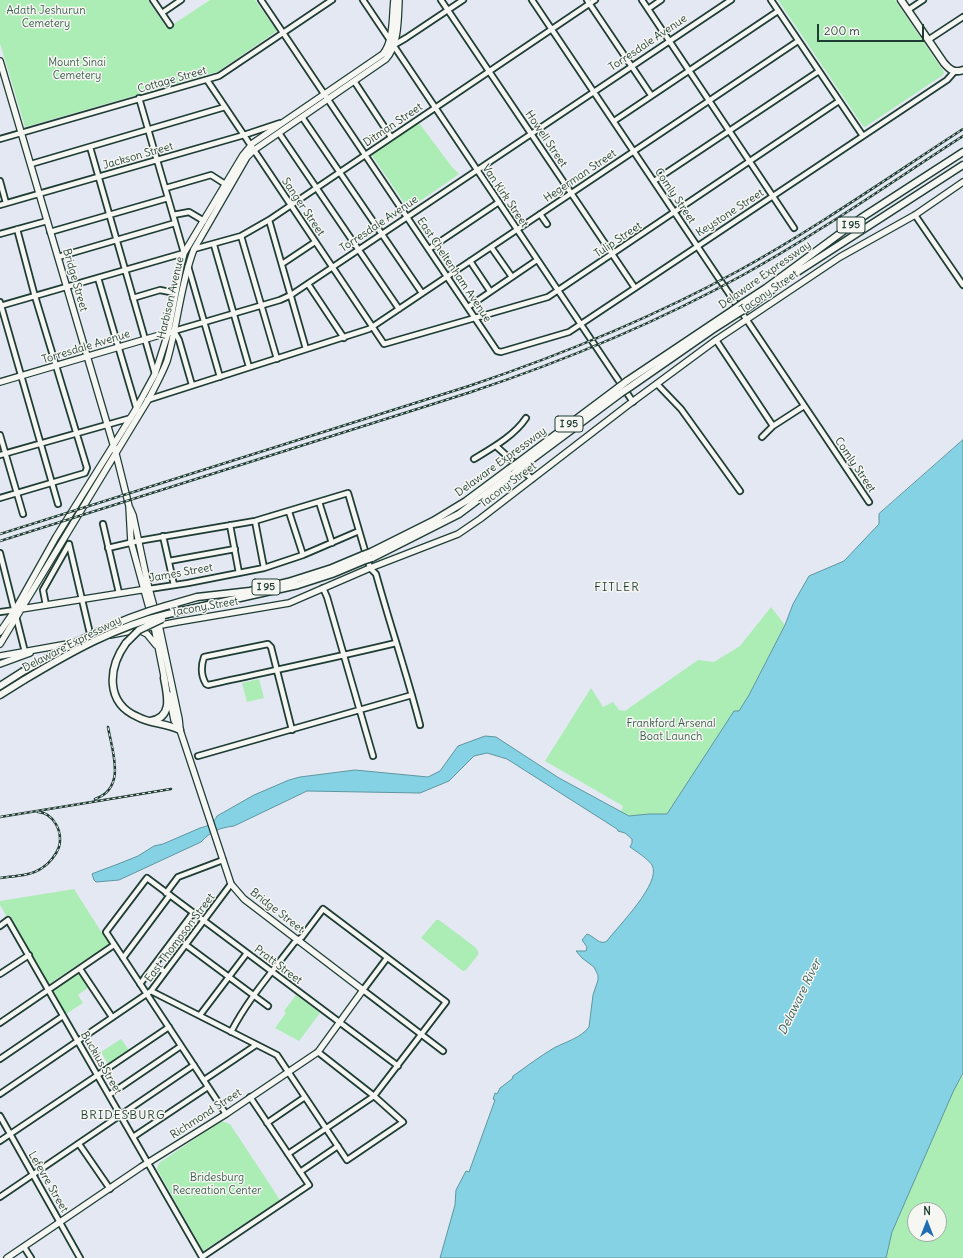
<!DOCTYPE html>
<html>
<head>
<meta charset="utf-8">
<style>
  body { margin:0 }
  #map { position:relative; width:963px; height:1258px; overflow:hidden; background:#e3e8f3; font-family:Delius,sans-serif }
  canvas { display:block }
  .north { position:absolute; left:907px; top:1202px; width:40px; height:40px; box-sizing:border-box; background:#f6f6f2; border:1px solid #a0aca6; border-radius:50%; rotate:0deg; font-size:11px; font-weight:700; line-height:16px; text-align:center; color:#1f3d34 }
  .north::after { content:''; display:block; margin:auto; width:14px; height:18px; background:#1f6fb2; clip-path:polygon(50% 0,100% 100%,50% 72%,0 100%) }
  .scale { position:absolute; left:817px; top:24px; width:107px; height:18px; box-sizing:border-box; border:2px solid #1f3d34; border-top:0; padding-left:5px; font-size:12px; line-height:14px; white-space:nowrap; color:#1f3d34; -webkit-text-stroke:3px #f6f6f2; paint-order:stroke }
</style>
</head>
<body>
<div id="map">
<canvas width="963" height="1258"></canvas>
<div class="north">N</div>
<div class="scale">200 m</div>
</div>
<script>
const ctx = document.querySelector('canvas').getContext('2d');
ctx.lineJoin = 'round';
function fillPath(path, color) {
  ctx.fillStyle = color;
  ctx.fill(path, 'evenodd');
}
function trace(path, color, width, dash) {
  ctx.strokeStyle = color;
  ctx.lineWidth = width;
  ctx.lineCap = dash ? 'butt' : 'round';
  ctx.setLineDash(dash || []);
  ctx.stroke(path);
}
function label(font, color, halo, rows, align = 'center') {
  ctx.font = font + ' Delius,sans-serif';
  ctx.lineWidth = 3;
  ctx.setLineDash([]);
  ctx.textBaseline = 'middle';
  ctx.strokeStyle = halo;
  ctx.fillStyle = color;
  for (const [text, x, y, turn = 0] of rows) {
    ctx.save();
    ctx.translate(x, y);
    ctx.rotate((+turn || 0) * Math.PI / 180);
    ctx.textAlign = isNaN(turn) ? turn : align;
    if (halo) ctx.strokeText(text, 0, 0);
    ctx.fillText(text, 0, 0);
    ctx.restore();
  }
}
const green = new Path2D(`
  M 0,0 L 148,0 L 166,27 L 169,25 L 169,27 L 210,0 L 255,0 L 277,31 L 217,72 L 25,127 L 0,43 Z
  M 778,0 L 895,0 L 944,72 L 943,75 L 865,127 L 863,126 Z
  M 419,123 L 452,167 L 459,174 L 410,208 L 407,207 L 371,154 Z
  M 771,607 L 785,625 L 749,695 L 739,711 L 734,711 L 667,814 L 649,814 L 630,816 L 621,812 L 623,806 L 545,761 L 591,688 L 603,707 L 613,702 L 619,710 L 625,711 L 698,660 L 714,662 L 740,646 Z
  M 259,679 L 264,698 L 247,702 L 242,683 Z
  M 74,889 L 109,944 L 49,984 L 10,915 L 7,917 L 0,905 L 0,901 Z
  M 436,920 L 439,920 L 475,947 L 478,951 L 478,955 L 466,970 L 463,971 L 421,938 Z
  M 80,973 L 89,987 L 78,995 L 83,1003 L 66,1014 L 54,991 Z
  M 296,995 L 320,1013 L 299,1041 L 275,1028 L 286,1013 L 284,1011 Z
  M 121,1039 L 129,1050 L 108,1064 L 101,1052 Z
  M 963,1075 L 963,1258 L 886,1258 L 892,1232 L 953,1092 ZM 915,1210 L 939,1210 L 939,1234 L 915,1234 Z
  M 221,1121 L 230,1124 L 280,1200 L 203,1251 L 157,1169 L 159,1163 Z`);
const water = new Path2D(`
  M 963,440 L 963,1073 L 953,1092 L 892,1232 L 886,1258 L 440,1258 L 455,1205 L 456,1190 L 466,1171 L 469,1172 L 495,1100 L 493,1099 L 495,1093 L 497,1094 L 500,1088 L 512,1079 L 513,1076 C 526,1067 540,1056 554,1048 C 565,1042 581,1038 589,1027 L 593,995 L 598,980 L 598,975 L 594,967 L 582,958 L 576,951 L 586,951 L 587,947 L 582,940 L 587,934 C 594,936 600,946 607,941 C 618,926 662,883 652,865 C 647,858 637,852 630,847 L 632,843 L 632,839 L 625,833 L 618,831 L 617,829 L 507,759 L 487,753 L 474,756 L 449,781 L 420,793 L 307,791 L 234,826 C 219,828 211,831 201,842 L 119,880 L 96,882 L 94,880 L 92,874 L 94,873 L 118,864 L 138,856 L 154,846 L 163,844 L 200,828 C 208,826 214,823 217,816 L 254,795 L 289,780 L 300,777 L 355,770 L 428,777 L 440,771 L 458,746 L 485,736 L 496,737 L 559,778 L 629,816 L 649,814 L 667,814 L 734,711 L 739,711 L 749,695 L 785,625 L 793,604 L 809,576 L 844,561 L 879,524 L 879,514 Z`);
const minor = new Path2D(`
  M 153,0 L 170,25
  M 261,0 L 497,351 L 501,352 L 569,332 L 947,80 L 955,71
  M 363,0 L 633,402
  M 441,0 L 635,288
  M 532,0 L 869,502
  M 587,0 L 651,95
  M 642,0 L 794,228
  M 771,0 L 863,136
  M 648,9 L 661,0
  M 908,10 L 923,0
  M 162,13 L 181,0
  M 928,40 L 963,17
  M 394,45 L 406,38 L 463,0
  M 207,80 L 384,344 L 548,297 L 839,101
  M 354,81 L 391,137
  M 302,117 L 422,293
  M 614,121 L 778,11
  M 279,133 L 399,309
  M 0,139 L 219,76 L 332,0
  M 90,147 L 155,374
  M 31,164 L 225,107
  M 0,181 L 6,203
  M 654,181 L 819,71
  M 166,188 L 211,175 L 225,184
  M 0,205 L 244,135 L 280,123
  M 540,214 L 547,224
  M 173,215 L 189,212 L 204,221
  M 915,215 L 963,285
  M 269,220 L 306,349
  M 50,232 L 168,198
  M 0,234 L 47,221
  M 241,236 L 277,359
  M 214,245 L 249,367
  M 491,247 L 512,277
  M 194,249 L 241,236 L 269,220 L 595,0
  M 429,249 L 499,202
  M 58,257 L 175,223
  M 470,261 L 490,291
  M 282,264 L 315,242
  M 188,266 L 220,377
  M 98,278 L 137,410
  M 308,284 L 344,338
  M 133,298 L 160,290 L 175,293
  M 0,302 L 58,504
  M 0,306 L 184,253 L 139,98
  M 468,307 L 537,260
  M 716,340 L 773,426
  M 657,384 L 681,409 L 740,491
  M 192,385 L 179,340 L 174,331 L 280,300 L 291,295 L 731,0
  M 147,400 L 369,329 L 798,41
  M 0,435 L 23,514
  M 762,437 L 773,426 L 804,406
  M 496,446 L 532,479
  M 0,455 L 131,418
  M 474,459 C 492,448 514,436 526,418
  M 0,498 L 85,473 L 87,468 L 34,293 L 17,229
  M 319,502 L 332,543
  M 289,512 L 303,555
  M 255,521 L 264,568
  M 103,524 L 119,593
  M 230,525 L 239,573
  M 163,536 L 174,585
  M 69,544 L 91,638
  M 108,548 L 138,541 L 255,521 L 348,493 L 370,568 L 376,574 C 390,625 407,674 420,725
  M 0,553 L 25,652
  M 169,561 L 235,549
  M 323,588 L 327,597 L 373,756
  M 149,589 L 188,583 L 264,568 L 303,555 L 359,531
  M 46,605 L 43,590 L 69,544
  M 0,612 L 15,610
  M 292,730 C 285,702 278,675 271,647 L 268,644 L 204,657 C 201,666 201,676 206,684 L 208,685 C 271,671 333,658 396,643
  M 198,756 L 412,695
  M 166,893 L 178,877 L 223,860
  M 0,926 L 8,920 L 202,1257 L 309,1185 L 250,1097
  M 186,945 L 268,1006
  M 123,958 L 170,895
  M 387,958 L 363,990 L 443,1051
  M 154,965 L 165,972
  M 80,969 L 112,1017
  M 0,974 L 29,955
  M 140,984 L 193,913
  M 151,991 L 277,1055 L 347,1160 L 403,1122 L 374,1096 L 318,1052
  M 200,1015 L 247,953
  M 0,1023 L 114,945
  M 231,1032 C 248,999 272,972 294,943 L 302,937 L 323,909 L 446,1002 L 374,1096 L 288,1154
  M 0,1059 L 63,1016
  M 204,1080 L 256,1045
  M 0,1094 L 151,991 L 231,884
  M 109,1095 L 181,1046
  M 226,1114 L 106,932 L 147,878 L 398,1066
  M 0,1116 L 80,1258
  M 267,1123 L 305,1097
  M 133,1137 L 208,1087
  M 0,1141 L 169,1027
  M 79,1144 L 110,1189
  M 300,1172 L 338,1146
  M 0,1197 L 194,1065
  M 24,1247 L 31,1258`);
const major = new Path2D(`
  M 0,61 L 116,454 L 129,506 L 133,515 L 148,585 L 159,625 L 179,719 L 180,729
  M 0,382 L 170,332
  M 129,506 L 131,542 L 154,626 L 165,681
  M 21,609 L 147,589
  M 139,630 L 147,634 L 156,645
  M 0,632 L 15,610 L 56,537 L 136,409 L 155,374 L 168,333 L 181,265 L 184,253 L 243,155 L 253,143 L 383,54 C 394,40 392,17 394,0
  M 110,635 L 177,622 L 289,603 L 370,568 L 458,534 L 480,519 L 628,405 L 716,340 L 840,257 L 915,215 L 963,182
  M 0,644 L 148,400 C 155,387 162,374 167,361 C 178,324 180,285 194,249 L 247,157 L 254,150 L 386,59 C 399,44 398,19 399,0
  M 0,656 L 73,643
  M 0,664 L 30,653
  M 7,1258 L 141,1167 L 226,1114 L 318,1052 L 363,990 L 244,899 L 231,884 L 180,730 L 174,720 L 169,695`);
const highway = new Path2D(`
  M 901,0 L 944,63 C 950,70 954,73 963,70
  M 743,303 L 766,288 L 861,218 L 963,152
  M 747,308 L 788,278 L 963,165
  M 627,381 L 733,310
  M 630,387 L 712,330 L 737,314
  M 519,462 L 619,387
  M 523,466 L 621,393
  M 371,552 L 433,521 L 466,501 L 509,469
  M 372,558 L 459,514 L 514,473
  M 166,606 L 197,597 L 250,591 L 288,582 L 332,568 L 363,555
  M 168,614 L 298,585 L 332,574 L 363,561
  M 126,643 C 108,668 105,703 138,717 C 151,724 166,723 180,730
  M 0,686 L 22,672
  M 0,695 L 24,680
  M 150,721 C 174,718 167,694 164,678`);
const rail = new Path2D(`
  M 0,534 L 469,386 C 561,355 652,318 738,271 C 816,228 889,177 963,129
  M 0,541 L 471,392 C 564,361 656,323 743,275 C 819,233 890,183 963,136
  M 95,799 C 127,788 112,751 108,727
  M 0,817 L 171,789
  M 0,878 C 13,876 31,876 42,868 C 49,864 56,855 59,847 C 63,832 54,813 38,812`);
const highwayBridge = new Path2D(`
  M 733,310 L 743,303
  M 737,314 L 747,308
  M 619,387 L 627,381
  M 621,393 L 630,387
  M 509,469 L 519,462
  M 514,473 L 523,466
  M 363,555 L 371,552
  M 363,561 L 372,558
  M 126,643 L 139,630 L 162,619
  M 22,672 C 68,646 115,620 166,606
  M 24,680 C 69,653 116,626 168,614`);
const shields = [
  [851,225,28],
  [569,424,28],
  [266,587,28]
];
const shieldNames = [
  ["I 95",851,225],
  ["I 95",569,424],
  ["I 95",266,587]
];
const parkNames = [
  ["Adath Jeshurun",46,11],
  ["Cemetery",46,24],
  ["Mount Sinai",77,63],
  ["Cemetery",77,76],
  ["Frankford Arsenal",671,724],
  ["Boat Launch",671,737],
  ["Bridesburg",217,1178],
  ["Recreation Center",217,1191]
];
const streetNames = [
  ["Torresdale Avenue",648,43,-34],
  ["Cottage Street",172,80,-16],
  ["Ditman Street",393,125,-34],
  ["Howell Street",546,139,56],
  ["Jackson Street",138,156,-16],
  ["Hegerman Street",580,176,-34],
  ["Van Kirk Street",505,196,56],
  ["Comly Street",675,196,56],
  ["Sanger Street",303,207,56],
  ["Keystone Street",730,213,-33],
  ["Torresdale Avenue",379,224,-34],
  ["Tulip Street",618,240,-34],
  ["East Cheltenham Avenue",454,270,56],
  ["Delaware Expressway",765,275,-35],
  ["Bridge Street",75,280,74],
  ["Tacony Street",769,292,-34],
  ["Harbison Avenue",171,298,-77],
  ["Torresdale Avenue",86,347,-17],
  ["Delaware Expressway",501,462,-36],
  ["Comly Street",855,465,56],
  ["Tacony Street",508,485,-37],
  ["James Street",181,573,-10],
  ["Tacony Street",205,607,-10],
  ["Delaware Expressway",72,644,-27],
  ["Bridge Street",277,911,38],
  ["East Thompson Street",180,938,-53],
  ["Pratt Street",278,965,37],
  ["Buckius Street",101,1063,60],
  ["Richmond Street",206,1114,-33],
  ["Lefevre Street",48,1182,60]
];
const neighbourhoodNames = [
  ["FITLER",617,588],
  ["BRIDESBURG",123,1116]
];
const waterNames = [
  ["Delaware River",800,997,-64]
];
fillPath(green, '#acedb5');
fillPath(water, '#86d2e5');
trace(water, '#5d969e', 1);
trace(minor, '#1f3d34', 8);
trace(major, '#1f3d34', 8);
trace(highway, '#1f3d34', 9);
trace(minor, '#f6f6f2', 4.5);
trace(major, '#f6f6f2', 5.5);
trace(highway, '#f6f6f2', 6);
trace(rail, '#1f3d34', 2.5);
trace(rail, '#f6f6f2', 1, [3]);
trace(highwayBridge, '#1f3d34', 9, []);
trace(highwayBridge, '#f6f6f2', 6);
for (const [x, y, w] of shields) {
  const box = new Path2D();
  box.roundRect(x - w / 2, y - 8, w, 16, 3);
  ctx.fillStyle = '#f6f6f2';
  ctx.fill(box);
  trace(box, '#1f3d34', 1);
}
label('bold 10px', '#1f3d34', null, shieldNames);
label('11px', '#3b604e', '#f6f6f2', parkNames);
label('11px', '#1f3d34', '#f6f6f2', streetNames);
ctx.letterSpacing = '1px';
label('12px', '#1f3d34', '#f6f6f2', neighbourhoodNames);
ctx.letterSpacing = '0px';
label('italic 12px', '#345b57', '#f6f6f2', waterNames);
</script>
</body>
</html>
